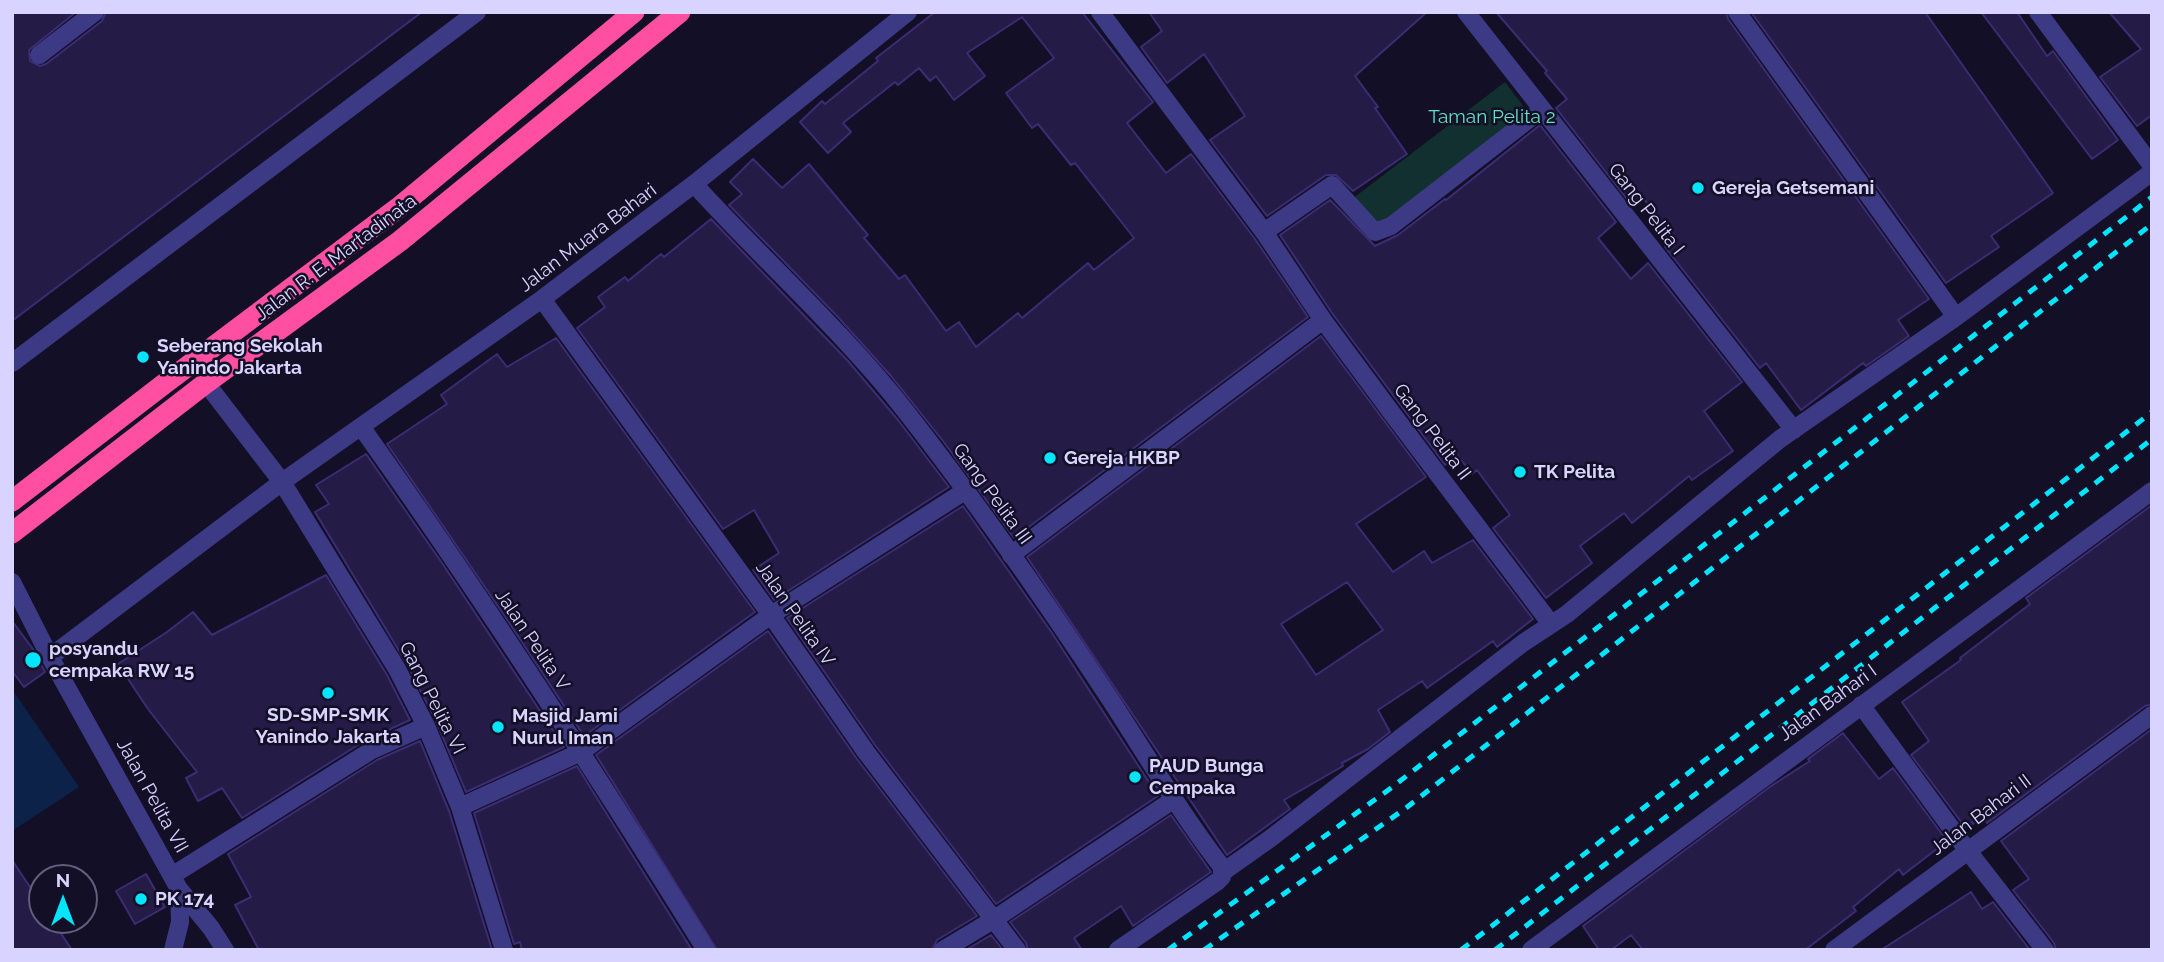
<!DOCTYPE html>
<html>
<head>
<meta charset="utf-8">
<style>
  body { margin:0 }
  #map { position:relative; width:2164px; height:962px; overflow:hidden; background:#130f26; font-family:Raleway,sans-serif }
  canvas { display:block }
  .frame { position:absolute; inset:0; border:14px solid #d9d4ff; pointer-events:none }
  .north { position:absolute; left:28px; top:864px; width:70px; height:70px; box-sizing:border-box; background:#130f26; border:2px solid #625e7d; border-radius:50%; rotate:0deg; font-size:19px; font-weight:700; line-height:28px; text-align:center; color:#d9d4ff }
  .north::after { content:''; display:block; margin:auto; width:24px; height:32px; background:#00e5ff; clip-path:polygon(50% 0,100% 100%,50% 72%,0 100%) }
</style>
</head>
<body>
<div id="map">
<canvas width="2164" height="962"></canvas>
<div class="frame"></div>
<div class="north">N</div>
</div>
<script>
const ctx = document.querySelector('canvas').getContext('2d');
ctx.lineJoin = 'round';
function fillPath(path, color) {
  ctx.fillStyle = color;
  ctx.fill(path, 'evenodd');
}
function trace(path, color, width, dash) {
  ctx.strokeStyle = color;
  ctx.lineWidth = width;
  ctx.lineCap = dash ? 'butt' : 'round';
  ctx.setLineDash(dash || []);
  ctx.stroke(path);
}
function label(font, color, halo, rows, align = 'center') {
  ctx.font = font + ' Raleway,sans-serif';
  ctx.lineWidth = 5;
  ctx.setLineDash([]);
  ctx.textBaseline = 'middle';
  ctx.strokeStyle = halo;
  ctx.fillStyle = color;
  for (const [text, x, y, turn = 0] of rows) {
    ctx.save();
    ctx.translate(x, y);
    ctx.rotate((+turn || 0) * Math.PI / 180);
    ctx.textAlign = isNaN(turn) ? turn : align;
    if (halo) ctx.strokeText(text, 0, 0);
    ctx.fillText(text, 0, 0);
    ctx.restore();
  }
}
const green = new Path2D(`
  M 1505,82 L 1530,115 L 1377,228 L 1352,199 Z`);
const water = new Path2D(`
  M 12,689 L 79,787 L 12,831 Z`);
const building = new Path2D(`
  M 12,12 L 76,12 L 29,50 L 30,61 L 40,66 L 46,64 L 102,21 L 106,12 L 422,12 L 12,321 Z
  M 935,12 L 1082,12 L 1153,102 L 1127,123 L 1166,173 L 1191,154 L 1255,239 L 1308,317 L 1014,538 L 943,441 L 891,376 L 838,317 L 729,205 L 742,194 L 730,182 L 753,159 L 782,188 L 809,164 L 868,235 L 864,238 L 899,279 L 905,275 L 946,331 L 959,322 L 976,347 L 1018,313 L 1022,318 L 1088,263 L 1094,270 L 1134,238 L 1075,163 L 1071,165 L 1038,124 L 1032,128 L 1006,93 L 1054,58 L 1022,17 L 967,53 L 985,76 L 954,100 L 936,76 L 930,81 L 919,68 L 898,85 L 895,82 L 843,123 L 851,132 L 828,153 L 800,122 L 822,101 L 825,104 L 878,61 L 876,58 Z
  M 1149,12 L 1427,12 L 1355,76 L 1378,107 L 1375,108 L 1407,154 L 1353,191 L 1336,175 L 1326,175 L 1267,216 L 1210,140 L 1245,116 L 1204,54 L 1167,83 L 1141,47 L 1162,31 Z
  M 1496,12 L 1726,12 L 1728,19 L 1929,299 L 1898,320 L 1909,336 L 1866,366 L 1863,363 L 1801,410 L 1766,363 L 1760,368 L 1665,247 L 1675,237 L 1643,198 L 1633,207 L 1556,108 L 1567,99 L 1545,73 L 1547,71 Z
  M 1751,12 L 1925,12 L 2053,193 L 1991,236 L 1999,247 L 1946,283 Z
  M 1981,12 L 2017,12 L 2047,56 L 2053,51 L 2118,140 L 2092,159 Z
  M 2109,12 L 2152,12 L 2152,115 L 2137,126 L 2100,77 L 2141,49 Z
  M 1540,125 L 1616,222 L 1598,238 L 1631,279 L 1648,263 L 1742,382 L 1704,411 L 1733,451 L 1692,480 L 1689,476 L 1632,523 L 1624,513 L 1580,546 L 1592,563 L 1546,598 L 1493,528 L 1510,515 L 1477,470 L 1472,474 L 1458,456 L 1445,465 L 1332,313 L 1280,235 L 1330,200 L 1375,246 L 1398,235 L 1445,199 L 1446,200 Z
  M 711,219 L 848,361 L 898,420 L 949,487 L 774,600 L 753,570 L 779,553 L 754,510 L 723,529 L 577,328 L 605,307 L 598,297 L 625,277 L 628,281 L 661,254 L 664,257 Z
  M 1321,336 L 1426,477 L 1356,524 L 1393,572 L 1424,551 L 1432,563 L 1473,540 L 1533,619 L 1497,647 L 1493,641 L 1427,688 L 1422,681 L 1378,710 L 1390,732 L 1368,749 L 1342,763 L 1343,766 L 1284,800 L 1290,809 L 1227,855 L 1027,557 ZM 1347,582 L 1383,630 L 1316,675 L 1281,624 Z
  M 556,338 L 755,612 L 584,736 L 504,615 L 387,444 L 447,404 L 441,395 L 497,354 L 507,367 Z
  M 366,454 L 442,563 L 564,747 L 466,792 L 436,721 L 407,664 L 315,512 L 329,504 L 316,485 Z
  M 2152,505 L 2152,704 L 2145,706 L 1987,823 L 1982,816 L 1973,824 L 1972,822 L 1965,827 L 1911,755 L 1929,741 L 1902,702 L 1961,660 L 1960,658 L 2030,604 L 2026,598 Z
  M 963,506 L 1052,633 L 1158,796 L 996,904 L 875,745 L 787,618 Z
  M 326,575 L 387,675 L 410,720 L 366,740 L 242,818 L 222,788 L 198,801 L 186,778 L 197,772 L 148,709 L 118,664 L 167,632 L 193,612 L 212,635 Z
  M 12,621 L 33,649 L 45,672 L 24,687 L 12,671 Z
  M 768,631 L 857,759 L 977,916 L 937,940 L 932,950 L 717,950 L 596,755 Z
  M 2152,729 L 2152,950 L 2056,950 L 2054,943 L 2013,890 L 2029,879 L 2001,841 Z
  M 1843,733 L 1879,779 L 1893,768 L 1947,841 L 1903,875 L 1899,869 L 1853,907 L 1856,911 L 1805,950 L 1643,950 L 1631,935 L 1611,950 L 1599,950 L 1583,926 L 1771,786 L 1810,761 L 1808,759 Z
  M 420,741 L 449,811 L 492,950 L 259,950 L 235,905 L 251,897 L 228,854 L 377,760 Z
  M 577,766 L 613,824 L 692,950 L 522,950 L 520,942 L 514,944 L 474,813 Z
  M 1171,815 L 1211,872 L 1133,926 L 1121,906 L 1074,938 L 1082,950 L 1028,950 L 1026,943 L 1010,922 Z
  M 12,860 L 42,905 L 42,920 L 52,920 L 72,950 L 12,950 Z
  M 146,874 L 165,907 L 135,924 L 116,891 Z
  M 1971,892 L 1982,909 L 1993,902 L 2030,950 L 1881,950 Z
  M 991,935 L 1003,950 L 966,950 Z`);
const minor = new Path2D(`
  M 1100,12 L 1264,232 L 1323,320 L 1394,416 L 1551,624
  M 1466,12 L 1794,430
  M 1737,12 L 1956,317
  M 2038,12 L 2152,166
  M 39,55 L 95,12
  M 694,184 C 764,261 843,331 907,413 C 979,505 1046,602 1110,699 C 1147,756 1181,814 1222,867 L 1222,877 L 1218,881 L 1118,950
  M 1264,232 L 1332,185 L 1375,232 L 1391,226 L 1541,110
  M 542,299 L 771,615 L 866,752 L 1017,950
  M 12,363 L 477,12
  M 206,383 L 282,482 L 397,669 L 426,726 L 460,807 L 504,950
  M 362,428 C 483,598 596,773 706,950
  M 1011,555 L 1323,320
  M 12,582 L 50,657 L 282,482 L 542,299 L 694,184 L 908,12
  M 50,657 L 179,889 L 211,928 L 225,950
  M 1861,705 L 1968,851 L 2045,950
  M 460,807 L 581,752 L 771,615 L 965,491
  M 1223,872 L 1271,838 L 1523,643 L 1567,614 L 1780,439 L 1956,317 L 2152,172
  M 173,875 L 372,750 L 426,726
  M 173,950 L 180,922 L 179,889
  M 943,950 L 993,920 L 1173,800
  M 1531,950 L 2152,491
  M 1834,950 L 2152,715`);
const highway = new Path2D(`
  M 12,501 L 164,384 L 398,208 L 634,12
  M 12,533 L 206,383 L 400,241 L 680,12`);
const rail = new Path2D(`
  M 1168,950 L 1391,788 L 2152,197
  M 1204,950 L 1406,808 L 2152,224
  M 1461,950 L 2152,412
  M 1495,950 L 2152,439`);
const markers = [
  [1698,188,7,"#00e5ff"],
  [143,357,7,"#00e5ff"],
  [1050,458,7,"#00e5ff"],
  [1520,472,7,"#00e5ff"],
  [33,660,9,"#00e5ff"],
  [328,693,7,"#00e5ff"],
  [498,727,7,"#00e5ff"],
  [1135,777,7,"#00e5ff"],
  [141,899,7,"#00e5ff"]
];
const parkNames = [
  ["Taman Pelita 2",1492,117]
];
const poiNames = [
  ["Gereja Getsemani",1712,188],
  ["Seberang Sekolah",157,346],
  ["Yanindo Jakarta",157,368],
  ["Gereja HKBP",1064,458],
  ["TK Pelita",1534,472],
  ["posyandu",49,649],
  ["cempaka RW 15",49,671],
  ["SD-SMP-SMK",328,715,"center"],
  ["Yanindo Jakarta",328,737,"center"],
  ["Masjid Jami",512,716],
  ["Nurul Iman",512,738],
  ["PAUD Bunga",1149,766],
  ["Cempaka",1149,788],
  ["PK 174",155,899]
];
const streetNames = [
  ["Gang Pelita I",1646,209,52],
  ["Jalan Muara Bahari",588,238,-37],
  ["Jalan R. E. Martadinata",336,258,-37],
  ["Gang Pelita II",1432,432,53],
  ["Gang Pelita III",992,494,54],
  ["Jalan Pelita IV",795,614,55],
  ["Jalan Pelita V",532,640,56],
  ["Gang Pelita VI",432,698,63],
  ["Jalan Bahari I",1828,703,-36],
  ["Jalan Pelita VII",152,796,61],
  ["Jalan Bahari II",1981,815,-37]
];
fillPath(green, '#12302f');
fillPath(water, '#0c2248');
fillPath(building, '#241b47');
trace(building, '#3b2d73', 2);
trace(minor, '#3d3a85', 18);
trace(highway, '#ff4fa3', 21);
trace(rail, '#00e5ff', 5, [10, 9]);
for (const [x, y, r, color] of markers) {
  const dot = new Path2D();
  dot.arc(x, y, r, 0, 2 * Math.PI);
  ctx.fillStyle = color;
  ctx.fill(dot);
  trace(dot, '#130f26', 2.5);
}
label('19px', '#5fe0c0', '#130f26', parkNames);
label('bold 19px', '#d9d4ff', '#130f26', poiNames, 'left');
label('19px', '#d9d4ff', '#130f26', streetNames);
</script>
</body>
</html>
